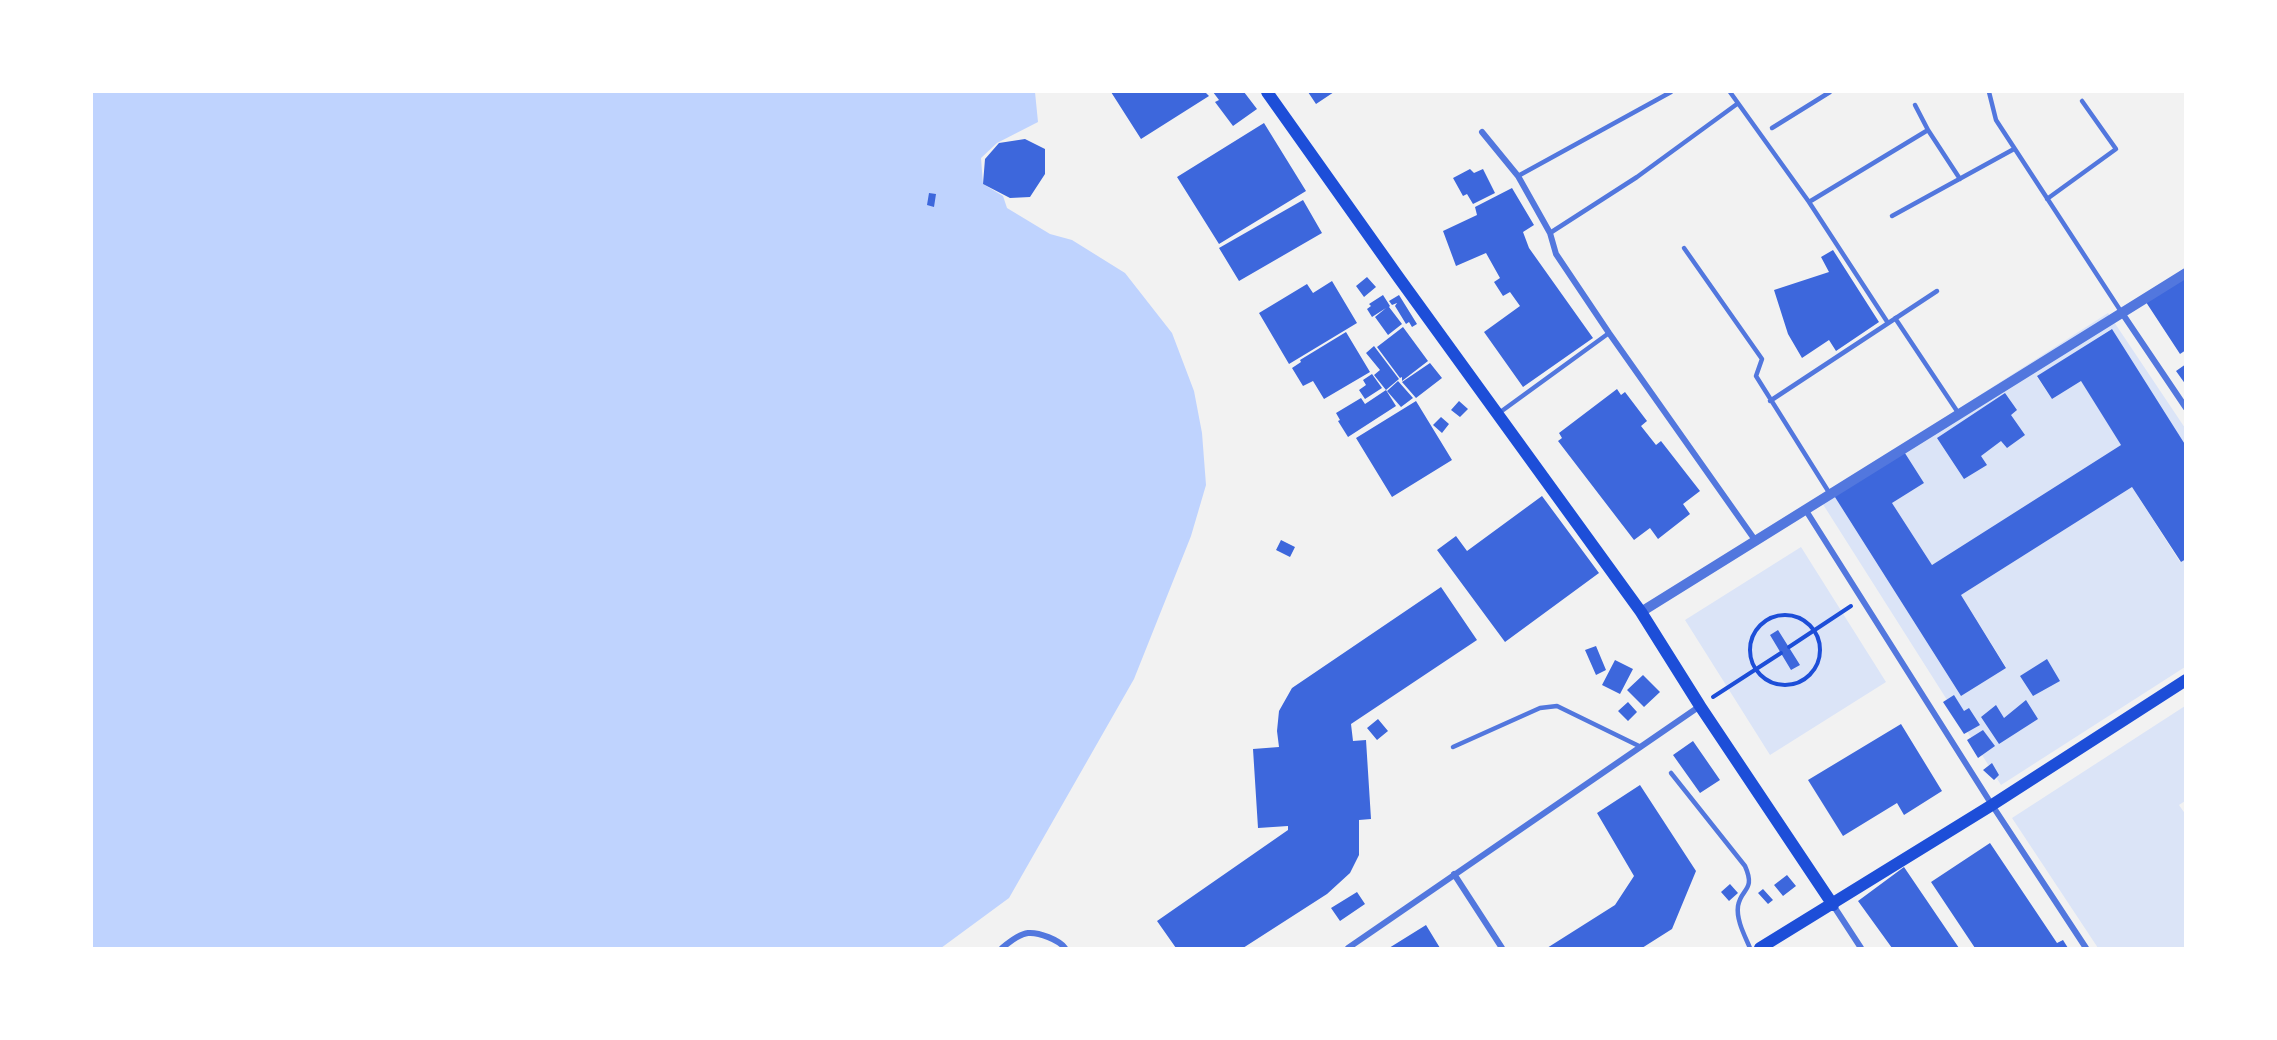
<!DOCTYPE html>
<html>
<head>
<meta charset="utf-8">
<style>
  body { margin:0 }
  #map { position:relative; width:2277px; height:1040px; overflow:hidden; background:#f2f2f2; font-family:"Times New Roman",serif }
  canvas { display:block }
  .frame { position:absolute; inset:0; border:93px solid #fff; pointer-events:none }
</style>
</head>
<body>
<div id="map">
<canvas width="2277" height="1040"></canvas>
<div class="frame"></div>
</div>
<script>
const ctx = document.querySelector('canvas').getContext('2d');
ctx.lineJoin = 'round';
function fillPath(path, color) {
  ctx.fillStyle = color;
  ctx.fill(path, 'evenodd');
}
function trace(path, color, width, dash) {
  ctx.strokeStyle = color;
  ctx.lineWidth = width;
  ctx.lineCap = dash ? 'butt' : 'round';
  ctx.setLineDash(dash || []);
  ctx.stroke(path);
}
const green = new Path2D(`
  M 2108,313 L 2185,428 L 2185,446 L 2111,329 L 2037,377 L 2052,399 L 2081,381 L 2121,445 L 1932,565 L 1892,503 L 1924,483 L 1903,450 L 1833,494 L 1961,696 L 2006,667 L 1961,595 L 2132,487 L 2180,562 L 2185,559 L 2185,667 L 2001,785 L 1819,498 Z
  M 1801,547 L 1886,682 L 1770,755 L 1685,620 Z
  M 2185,706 L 2185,801 L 2179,805 L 2186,815 L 2185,948 L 2098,948 L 2012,818 Z`);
const water = new Path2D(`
  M 92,92 L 1035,92 L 1038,122 L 997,143 L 981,158 L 983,184 L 1003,196 L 1007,208 L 1050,234 L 1072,240 L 1125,273 L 1172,333 L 1194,391 L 1202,433 L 1206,485 L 1191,536 L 1134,679 L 1009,898 L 941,948 L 92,948 Z`);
const building = new Path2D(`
  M 1111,92 L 1205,92 L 1209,96 L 1141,139 Z
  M 1213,92 L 1244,92 L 1257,109 L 1233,126 L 1215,102 L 1219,100 Z
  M 1308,92 L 1334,92 L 1316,104 Z
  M 1264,123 L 1306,191 L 1219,244 L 1177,177 Z
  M 1025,139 L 1045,149 L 1045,174 L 1030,197 L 1010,198 L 983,184 L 985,159 L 999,143 Z
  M 1470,169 L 1474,173 L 1483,169 L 1495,193 L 1473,204 L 1467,194 L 1463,196 L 1453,178 Z
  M 1512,188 L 1534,225 L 1523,232 L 1529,248 L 1593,338 L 1523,387 L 1484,332 L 1520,306 L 1510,292 L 1503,296 L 1494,282 L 1500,278 L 1486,253 L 1456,266 L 1443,231 L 1477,215 L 1475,207 Z
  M 929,193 L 936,194 L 934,207 L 927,205 Z
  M 1303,200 L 1322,233 L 1239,281 L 1219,248 Z
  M 1833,250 L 1879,322 L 1836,351 L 1829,340 L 1802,358 L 1788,334 L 1774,290 L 1829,272 L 1821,257 Z
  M 2186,268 L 2186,350 L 2180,354 L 2142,296 Z
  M 1367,277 L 1376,287 L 1364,297 L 1356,286 Z
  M 1332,281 L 1357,323 L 1289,364 L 1259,313 L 1307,284 L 1313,293 Z
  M 1383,295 L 1390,306 L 1389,307 L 1402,324 L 1388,335 L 1375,317 L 1386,308 L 1372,317 L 1367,309 L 1371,306 L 1369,304 Z
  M 1399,295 L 1417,324 L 1412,327 L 1409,322 L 1406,324 L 1395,306 L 1397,303 L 1392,305 L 1389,301 Z
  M 1403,327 L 1428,361 L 1402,381 L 1402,377 L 1400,378 L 1377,347 Z
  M 2112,329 L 2186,446 L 2186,559 L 2181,562 L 2132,487 L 1961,595 L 2006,668 L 1961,696 L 1833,494 L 1903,450 L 1924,483 L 1892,503 L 1932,565 L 2121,445 L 2081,381 L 2052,399 L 2037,376 Z
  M 1346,332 L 1370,372 L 1324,399 L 1313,381 L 1303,386 L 1292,368 L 1301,362 L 1300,360 Z
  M 1374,346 L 1399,379 L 1386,390 L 1374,375 L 1380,370 L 1366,353 Z
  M 1430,363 L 1442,378 L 1416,398 L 1402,382 Z
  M 2186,364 L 2186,385 L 2176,371 Z
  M 1372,374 L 1382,388 L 1365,399 L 1359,390 L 1366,385 L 1363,380 Z
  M 1398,381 L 1413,398 L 1401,407 L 1387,391 Z
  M 1617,389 L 1621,395 L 1625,392 L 1647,421 L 1641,426 L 1656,445 L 1661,441 L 1700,491 L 1683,504 L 1690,514 L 1658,539 L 1650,528 L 1634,540 L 1558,441 L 1562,438 L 1559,433 Z
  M 1386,390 L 1396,406 L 1348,437 L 1338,421 L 1340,420 L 1336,413 L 1361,398 L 1365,404 Z
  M 2005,393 L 2017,410 L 2011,415 L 2025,435 L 2007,448 L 2001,441 L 1981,456 L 1987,465 L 1964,479 L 1937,438 Z
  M 1416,401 L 1452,460 L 1392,497 L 1356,438 Z
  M 1459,401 L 1468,409 L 1460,417 L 1451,410 Z
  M 1441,417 L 1449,424 L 1442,433 L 1433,425 Z
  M 1542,496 L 1599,573 L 1505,642 L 1437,550 L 1456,536 L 1467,551 Z
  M 1281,540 L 1295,547 L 1290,557 L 1276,550 Z
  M 1441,587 L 1477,640 L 1351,724 L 1353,741 L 1366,740 L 1371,819 L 1359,820 L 1359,855 L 1350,873 L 1327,894 L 1243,948 L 1176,948 L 1157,921 L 1288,830 L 1288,826 L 1258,828 L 1253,749 L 1279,747 L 1277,731 L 1279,711 L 1292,688 Z
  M 1778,630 L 1800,665 L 1791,670 L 1770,635 Z
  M 1596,646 L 1606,670 L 1596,675 L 1585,650 Z
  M 2047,659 L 2060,681 L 2033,696 L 2020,676 Z
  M 1615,660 L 1633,669 L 1620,694 L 1602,685 Z
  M 1643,675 L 1660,692 L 1644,707 L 1627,690 Z
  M 1954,695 L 1964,711 L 1969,708 L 1980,725 L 1964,734 L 1943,702 Z
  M 2026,700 L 2038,719 L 1999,744 L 1981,717 L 1996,705 L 2004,718 Z
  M 1628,702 L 1637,712 L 1628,721 L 1618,711 Z
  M 1378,719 L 1388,731 L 1377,740 L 1367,728 Z
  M 1901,724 L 1942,791 L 1904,815 L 1897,803 L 1843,836 L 1808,780 Z
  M 1983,730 L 1995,746 L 1978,758 L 1967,740 Z
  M 1693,741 L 1720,780 L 1700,793 L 1673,755 Z
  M 1992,763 L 1999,775 L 1994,780 L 1983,770 Z
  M 1640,785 L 1696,871 L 1672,929 L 1642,948 L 1547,948 L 1615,905 L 1634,876 L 1597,813 Z
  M 1990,843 L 2057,943 L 2063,940 L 2068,948 L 1975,948 L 1931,882 Z
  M 1904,867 L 1959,948 L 1892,948 L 1858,901 Z
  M 1787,875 L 1796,886 L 1783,896 L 1774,885 Z
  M 1730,884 L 1738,893 L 1729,901 L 1721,892 Z
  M 1763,889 L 1773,900 L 1768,904 L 1758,893 Z
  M 1357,892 L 1365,904 L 1340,921 L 1331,908 Z
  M 1426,925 L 1440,948 L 1389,948 Z`);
const path = new Path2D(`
  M1750 650a35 35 0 1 1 70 0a35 35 0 1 1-70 0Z
  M 1789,647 L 1851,606
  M 1713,697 L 1781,653`);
const service = new Path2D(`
  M 1730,92 L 1809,202 L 1888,323
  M 1989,92 L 1996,120 L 2122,313
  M 1915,105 L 1928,130 L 1960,179
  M 1772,128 L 1830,92
  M 1518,176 L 1671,92
  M 2047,199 L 2116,149 L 2082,101
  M 1809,202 L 1928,130
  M 1892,216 L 2014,149
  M 1550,233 L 1637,177 L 1737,104
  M 1684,248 L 1762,359 L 1756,376 L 1830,494
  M 1895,318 L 1959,414
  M 1770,401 L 1937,291
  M 1499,413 L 1609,333
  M 1453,747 L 1540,708 L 1557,706 L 1641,747
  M 1671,773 L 1745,866 C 1756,891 1741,888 1738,906 C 1736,920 1745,936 1750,948`);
const minor = new Path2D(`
  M 1482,132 L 1518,176 L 1550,233 L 1556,254 L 1609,333 L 1755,540
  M 2122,313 L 2186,408
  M 1805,509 L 1992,805 L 2086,948
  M 1454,874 L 1502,948
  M 1833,905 L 1861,948
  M 1002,948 C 1008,943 1020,934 1028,933 C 1039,932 1059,940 1065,948
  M 1348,948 L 1700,706`);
const tertiary = new Path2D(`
  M 1641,612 L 2186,273`);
const secondary = new Path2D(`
  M 1267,92 L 1399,278 L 1641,612 L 1700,706 L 1833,905
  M 1760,948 L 1992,805 L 2186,680`);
fillPath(green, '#dbe4f7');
fillPath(water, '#bfd3fe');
fillPath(building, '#3d67dc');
trace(path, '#1d4ed8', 4);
trace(service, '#5277de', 4.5);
trace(minor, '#5277de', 6);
trace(tertiary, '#5277de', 10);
trace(secondary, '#1d4ed8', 12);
</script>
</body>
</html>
